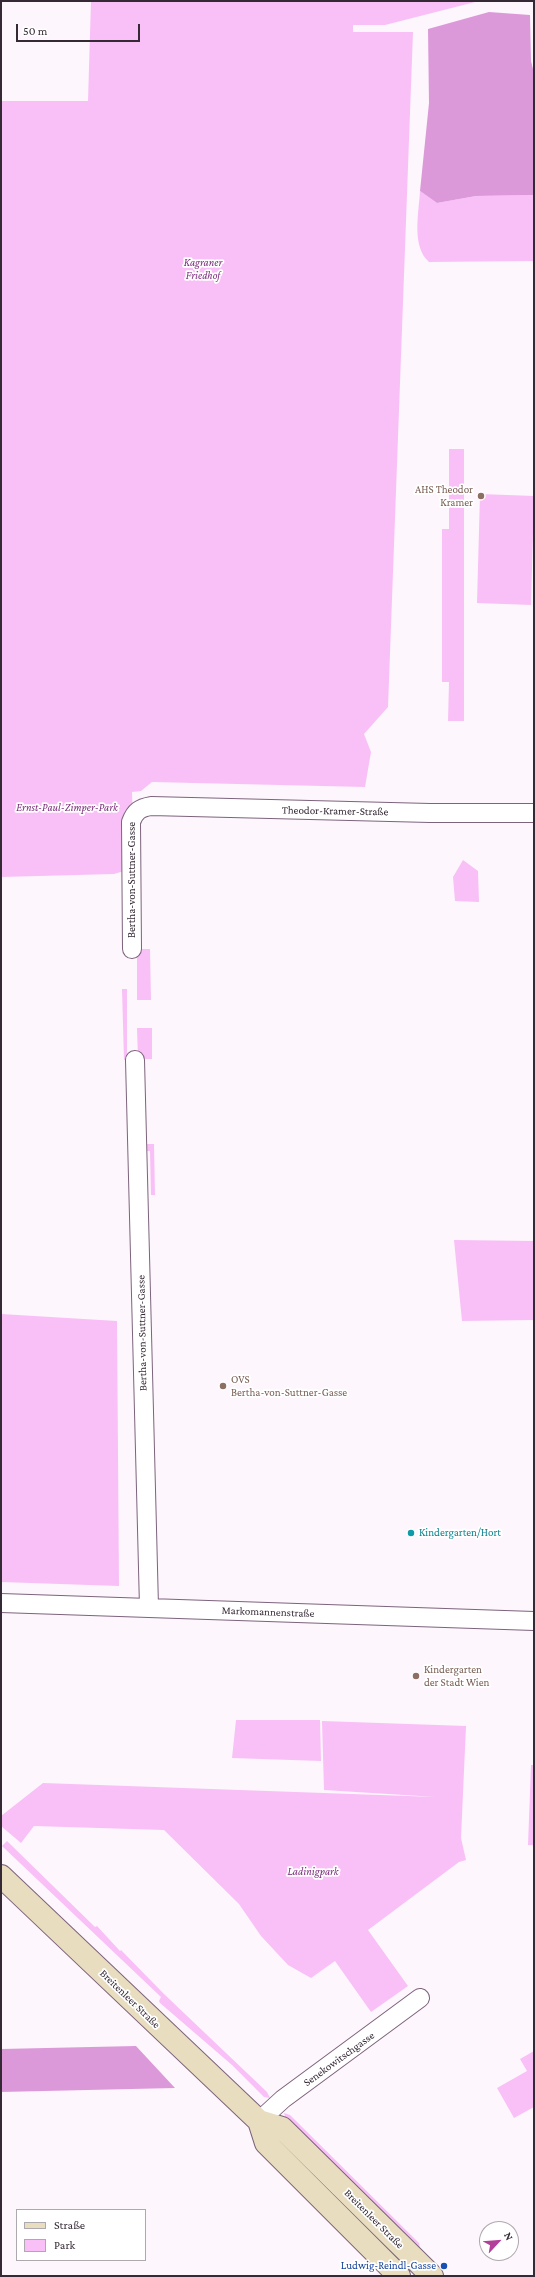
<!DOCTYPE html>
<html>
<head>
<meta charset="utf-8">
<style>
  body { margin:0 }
  #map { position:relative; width:535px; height:2277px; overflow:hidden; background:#fdf6fc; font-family:"Crimson Pro",serif }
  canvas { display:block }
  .frame { position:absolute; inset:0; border:2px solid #342934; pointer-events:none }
  .legend { position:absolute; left:16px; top:2209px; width:130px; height:52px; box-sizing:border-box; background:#fff; border:1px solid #aea9ae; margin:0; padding:5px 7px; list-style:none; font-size:12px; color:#342934 }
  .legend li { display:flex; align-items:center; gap:8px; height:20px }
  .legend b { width:20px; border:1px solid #aea9ae }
  .north { position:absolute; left:479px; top:2221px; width:40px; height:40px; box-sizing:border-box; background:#fff; border:1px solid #aea9ae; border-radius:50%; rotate:64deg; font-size:11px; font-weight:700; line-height:16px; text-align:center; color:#342934 }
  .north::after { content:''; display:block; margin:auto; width:14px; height:18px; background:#b33f98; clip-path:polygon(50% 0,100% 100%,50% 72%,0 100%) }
  .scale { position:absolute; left:16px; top:24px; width:124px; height:18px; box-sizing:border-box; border:2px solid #342934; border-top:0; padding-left:5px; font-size:12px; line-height:14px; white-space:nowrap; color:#342934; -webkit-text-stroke:3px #fff; paint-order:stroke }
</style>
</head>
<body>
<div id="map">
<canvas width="535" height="2277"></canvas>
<div class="frame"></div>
<ul class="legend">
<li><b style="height:5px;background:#e8ddbe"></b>Straße</li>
<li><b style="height:11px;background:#f8c0f6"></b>Park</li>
</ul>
<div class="north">N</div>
<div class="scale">50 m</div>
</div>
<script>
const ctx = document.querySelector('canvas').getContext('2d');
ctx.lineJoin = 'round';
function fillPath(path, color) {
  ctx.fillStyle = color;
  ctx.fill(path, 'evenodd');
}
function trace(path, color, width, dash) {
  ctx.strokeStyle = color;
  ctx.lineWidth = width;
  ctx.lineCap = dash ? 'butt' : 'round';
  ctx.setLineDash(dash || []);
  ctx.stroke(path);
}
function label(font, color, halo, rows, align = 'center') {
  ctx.font = font + ' "Crimson Pro",serif';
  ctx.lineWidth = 3.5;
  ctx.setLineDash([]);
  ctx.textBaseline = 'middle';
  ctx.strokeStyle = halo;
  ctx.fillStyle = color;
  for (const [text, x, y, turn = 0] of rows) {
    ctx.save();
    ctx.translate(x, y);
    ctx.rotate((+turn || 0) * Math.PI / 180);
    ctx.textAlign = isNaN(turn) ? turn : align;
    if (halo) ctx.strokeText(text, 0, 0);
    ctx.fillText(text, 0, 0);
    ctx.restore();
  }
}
const green = new Path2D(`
  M 91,1 L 479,1 L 385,25 L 353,25 L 353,32 L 413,32 L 388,707 L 364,734 L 371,752 L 365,787 L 152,782 L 141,791 L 132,792 L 134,868 L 114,874 L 1,877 L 1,101 L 88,101 Z
  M 420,191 L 437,203 L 476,196 L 534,195 L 534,261 L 429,262 C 411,246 419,212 420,191 Z
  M 449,449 L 464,449 L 464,721 L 448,721 L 449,682 L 442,682 L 442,529 L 449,529 Z
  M 480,494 L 534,496 L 531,605 L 477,603 Z
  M 463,860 L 478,871 L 479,902 L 455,901 L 453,877 Z
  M 137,949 L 150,949 L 151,1000 L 137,1000 Z
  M 122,989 L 127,989 L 127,1060 L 124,1060 Z
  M 137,1028 L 152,1028 L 152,1059 L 138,1059 Z
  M 147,1144 L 154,1144 L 155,1195 L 151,1195 L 150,1151 L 146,1151 L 145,1148 Z
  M 454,1240 L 534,1241 L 534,1320 L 462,1321 Z
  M 1,1314 L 117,1321 L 119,1586 L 1,1582 Z
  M 236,1720 L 320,1720 L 321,1761 L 232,1758 Z
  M 322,1721 L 466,1726 L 461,1838 L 466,1860 L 459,1862 L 368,1930 L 408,1986 L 371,2012 L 335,1961 L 311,1978 L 288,1965 L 261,1936 L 239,1904 L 164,1830 L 34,1826 L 21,1843 L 1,1826 L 1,1816 L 43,1783 L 436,1797 L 324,1790 Z
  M 531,1765 L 534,1765 L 534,1845 L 528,1845 Z
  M 7,1841 L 95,1927 L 97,1926 L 120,1951 L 121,1950 L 164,1994 L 267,2092 L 270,2098 L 264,2097 L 232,2065 L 160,2003 L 159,2001 L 161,1997 L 2,1846 Z
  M 534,2051 L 534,2107 L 514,2118 L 497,2088 L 527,2071 L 520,2059 Z
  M 284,2113 L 290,2115 L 419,2243 L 420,2248 L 286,2119 Z`);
const forest = new Path2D(`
  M 489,12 L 530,15 L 531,61 L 534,73 L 534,195 L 476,196 L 437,203 L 420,191 L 429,103 L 428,29 Z
  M 136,2046 L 175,2088 L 1,2092 L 1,2049 Z`);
const street = new Path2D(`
  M 132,949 L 131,822 C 135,811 140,808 151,806 L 430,813 L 534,813
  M 135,1060 L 149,1607
  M 1,1603 L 534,1621
  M 259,2121 L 283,2099 L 420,1998`);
const secondary = new Path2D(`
  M 1,1876 L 259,2121 L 266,2143 L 399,2276
  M 259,2121 L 282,2128 L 432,2276`);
const markers = [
  [481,496,4,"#8d6e63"],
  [223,1386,4,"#8d6e63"],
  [411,1533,4,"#0f9aa8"],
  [416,1676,4,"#8d6e63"],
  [444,2266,4,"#1a4fb4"]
];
const parkNames = [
  ["Kagraner",203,263],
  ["Friedhof",203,276],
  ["Ernst-Paul-Zimper-Park",67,808],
  ["Ladinigpark",313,1872]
];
const educationNames = [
  ["AHS Theodor",473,490,"right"],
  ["Kramer",473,503,"right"],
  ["OVS",231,1380],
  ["Bertha-von-Suttner-Gasse",231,1393],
  ["Kindergarten",424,1670],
  ["der Stadt Wien",424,1683]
];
const streetNames = [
  ["Theodor-Kramer-Straße",335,811,1],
  ["Bertha-von-Suttner-Gasse",132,880,-90],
  ["Bertha-von-Suttner-Gasse",142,1333,-91],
  ["Markomannenstraße",268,1612,2],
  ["Breitenleer Straße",130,1999,44],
  ["Senekowitschgasse",339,2059,-36],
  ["Breitenleer Straße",374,2219,45]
];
const cultureNames = [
  ["Kindergarten/Hort",419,1533]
];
const transitNames = [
  ["Ludwig-Reindl-Gasse",436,2266]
];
fillPath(green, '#f8c0f6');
fillPath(forest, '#dc99da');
trace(street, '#7d637c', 20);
trace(secondary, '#7d637c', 24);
trace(street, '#fff', 18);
trace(secondary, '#e8ddbe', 22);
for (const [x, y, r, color] of markers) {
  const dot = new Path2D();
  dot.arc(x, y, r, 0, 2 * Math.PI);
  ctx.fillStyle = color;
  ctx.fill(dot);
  trace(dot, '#fff', 1.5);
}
label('italic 11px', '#7a2c7a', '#fff', parkNames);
label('11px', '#785e54', '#fff', educationNames, 'left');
label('11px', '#342934', '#fff', streetNames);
label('11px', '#0d838f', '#fff', cultureNames, 'left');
label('11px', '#164399', '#fff', transitNames, 'right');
</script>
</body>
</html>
